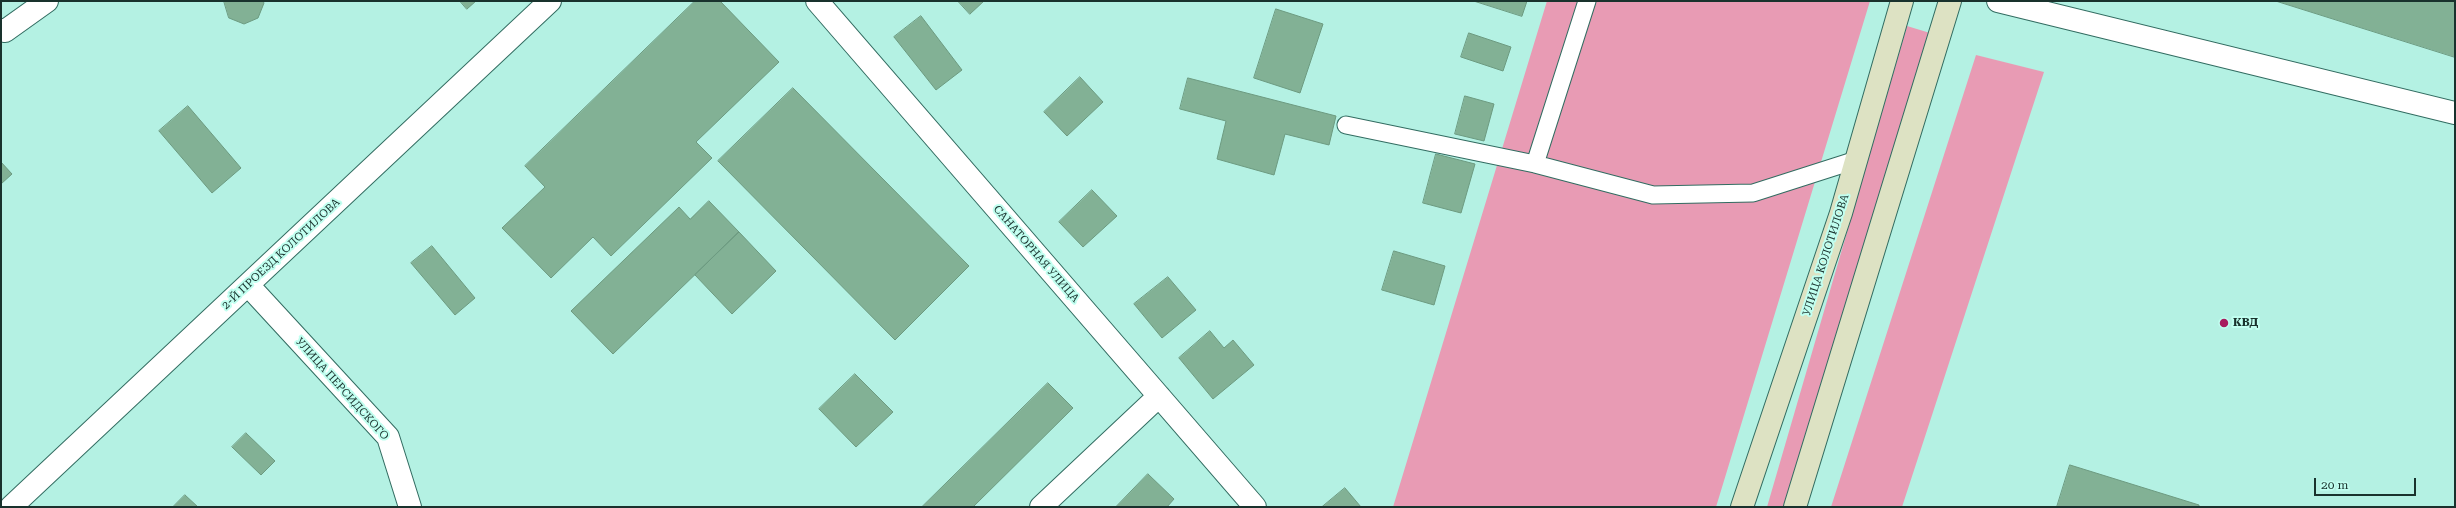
<!DOCTYPE html>
<html>
<head>
<meta charset="utf-8">
<style>
  body { margin:0 }
  #map { position:relative; width:2456px; height:508px; overflow:hidden; background:#b4f1e3; font-family:"Roboto Serif",serif }
  canvas { display:block }
  .frame { position:absolute; inset:0; border:2px solid #19322d; pointer-events:none }
  .scale { position:absolute; left:2314px; top:478px; width:102px; height:18px; box-sizing:border-box; border:2px solid #19322d; border-top:0; padding-left:5px; font-size:12px; line-height:14px; white-space:nowrap; color:#19322d; -webkit-text-stroke:3px #c1fff0; paint-order:stroke }
</style>
</head>
<body>
<div id="map">
<canvas width="2456" height="508"></canvas>
<div class="frame"></div>
<div class="scale">20 m</div>
</div>
<script>
const ctx = document.querySelector('canvas').getContext('2d');
ctx.lineJoin = 'round';
function fillPath(path, color) {
  ctx.fillStyle = color;
  ctx.fill(path, 'evenodd');
}
function trace(path, color, width, dash) {
  ctx.strokeStyle = color;
  ctx.lineWidth = width;
  ctx.lineCap = dash ? 'butt' : 'round';
  ctx.setLineDash(dash || []);
  ctx.stroke(path);
}
function label(font, color, halo, rows, align = 'center') {
  ctx.font = font + ' "Roboto Serif",serif';
  ctx.lineWidth = 4;
  ctx.setLineDash([]);
  ctx.textBaseline = 'middle';
  ctx.strokeStyle = halo;
  ctx.fillStyle = color;
  for (const [text, x, y, turn = 0] of rows) {
    ctx.save();
    ctx.translate(x, y);
    ctx.rotate((+turn || 0) * Math.PI / 180);
    ctx.textAlign = isNaN(turn) ? turn : align;
    if (halo) ctx.strokeText(text, 0, 0);
    ctx.fillText(text, 0, 0);
    ctx.restore();
  }
}
const green = new Path2D(`
  M 1547,1 L 1870,1 L 1716,507 L 1393,507 Z
  M 1907,26 L 1930,33 L 1786,507 L 1767,507 Z
  M 1976,55 L 2044,72 L 1902,507 L 1831,507 Z`);
const building = new Path2D(`
  M 224,1 L 263,1 L 264,3 L 258,18 L 244,24 L 229,18 Z
  M 460,1 L 476,1 L 467,9 Z
  M 695,1 L 720,1 L 779,62 L 696,142 L 712,158 L 611,256 L 593,237 L 551,278 L 502,228 L 545,187 L 525,166 Z
  M 958,1 L 984,1 L 970,14 Z
  M 1474,1 L 1527,1 L 1522,16 Z
  M 2276,1 L 2455,1 L 2455,57 Z
  M 1276,9 L 1323,24 L 1300,93 L 1254,78 Z
  M 921,16 L 962,70 L 936,90 L 894,37 Z
  M 1469,33 L 1511,47 L 1503,71 L 1461,57 Z
  M 1080,77 L 1103,102 L 1067,136 L 1044,112 Z
  M 1188,78 L 1336,116 L 1329,145 L 1285,134 L 1274,175 L 1217,159 L 1226,121 L 1180,109 Z
  M 793,88 L 969,266 L 895,340 L 718,161 Z
  M 1465,96 L 1494,104 L 1484,141 L 1455,134 Z
  M 188,106 L 241,168 L 212,193 L 159,131 Z
  M 1436,154 L 1475,164 L 1461,213 L 1423,203 Z
  M 1,162 L 12,174 L 1,184 Z
  M 1092,190 L 1117,216 L 1083,247 L 1059,222 Z
  M 709,201 L 739,232 L 613,354 L 571,311 L 679,207 L 690,219 Z
  M 739,232 L 776,271 L 732,314 L 695,275 Z
  M 432,246 L 475,298 L 455,315 L 411,263 Z
  M 1394,251 L 1445,266 L 1434,305 L 1382,290 Z
  M 1168,277 L 1196,310 L 1162,338 L 1134,304 Z
  M 1210,331 L 1224,348 L 1233,340 L 1254,365 L 1213,399 L 1179,358 Z
  M 855,374 L 893,412 L 856,447 L 819,409 Z
  M 1048,383 L 1073,408 L 973,507 L 922,507 Z
  M 246,433 L 275,461 L 261,475 L 232,447 Z
  M 2070,465 L 2199,505 L 2199,507 L 2057,507 Z
  M 1148,474 L 1174,499 L 1167,507 L 1116,507 Z
  M 1345,488 L 1361,507 L 1322,507 Z
  M 185,495 L 198,507 L 173,507 Z`);
const lane = new Path2D(`
  M 1346,125 L 1535,164 L 1653,195 L 1753,193 L 1856,160
  M 1535,164 L 1587,1`);
const street = new Path2D(`
  M 817,1 L 1255,507
  M 1998,1 L 2455,113
  M 1,30 L 5,31 L 47,1
  M 248,285 L 388,437 L 410,507
  M 11,507 L 550,1
  M 1041,507 L 1159,396`);
const secondary = new Path2D(`
  M 1742,507 L 1841,213 L 1902,1
  M 1795,507 L 1950,1`);
const markers = [
  [2224,323,5,"#a71b5d"]
];
const streetNames = [
  ["2-Й ПРОЕЗД КОЛОТИЛОВА",281,254,-43],
  ["САНАТОРНАЯ УЛИЦА",1036,254,49],
  ["УЛИЦА КОЛОТИЛОВА",1826,255,-72],
  ["УЛИЦА ПЕРСИДСКОГО",342,389,48]
];
const poiNames = [
  ["КВД",2233,323]
];
fillPath(green, '#e89bb4');
fillPath(building, '#82b195');
trace(building, '#6c9a80', 1);
trace(lane, '#326c61', 19);
trace(street, '#326c61', 24);
trace(secondary, '#326c61', 24);
trace(lane, '#fff', 17);
trace(street, '#fff', 22);
trace(secondary, '#dde2c3', 22);
for (const [x, y, r, color] of markers) {
  const dot = new Path2D();
  dot.arc(x, y, r, 0, 2 * Math.PI);
  ctx.fillStyle = color;
  ctx.fill(dot);
  trace(dot, '#c1fff0', 1.5);
}
label('11px', '#19322d', '#c1fff0', streetNames);
label('bold 11px', '#19322d', '#c1fff0', poiNames, 'left');
</script>
</body>
</html>
